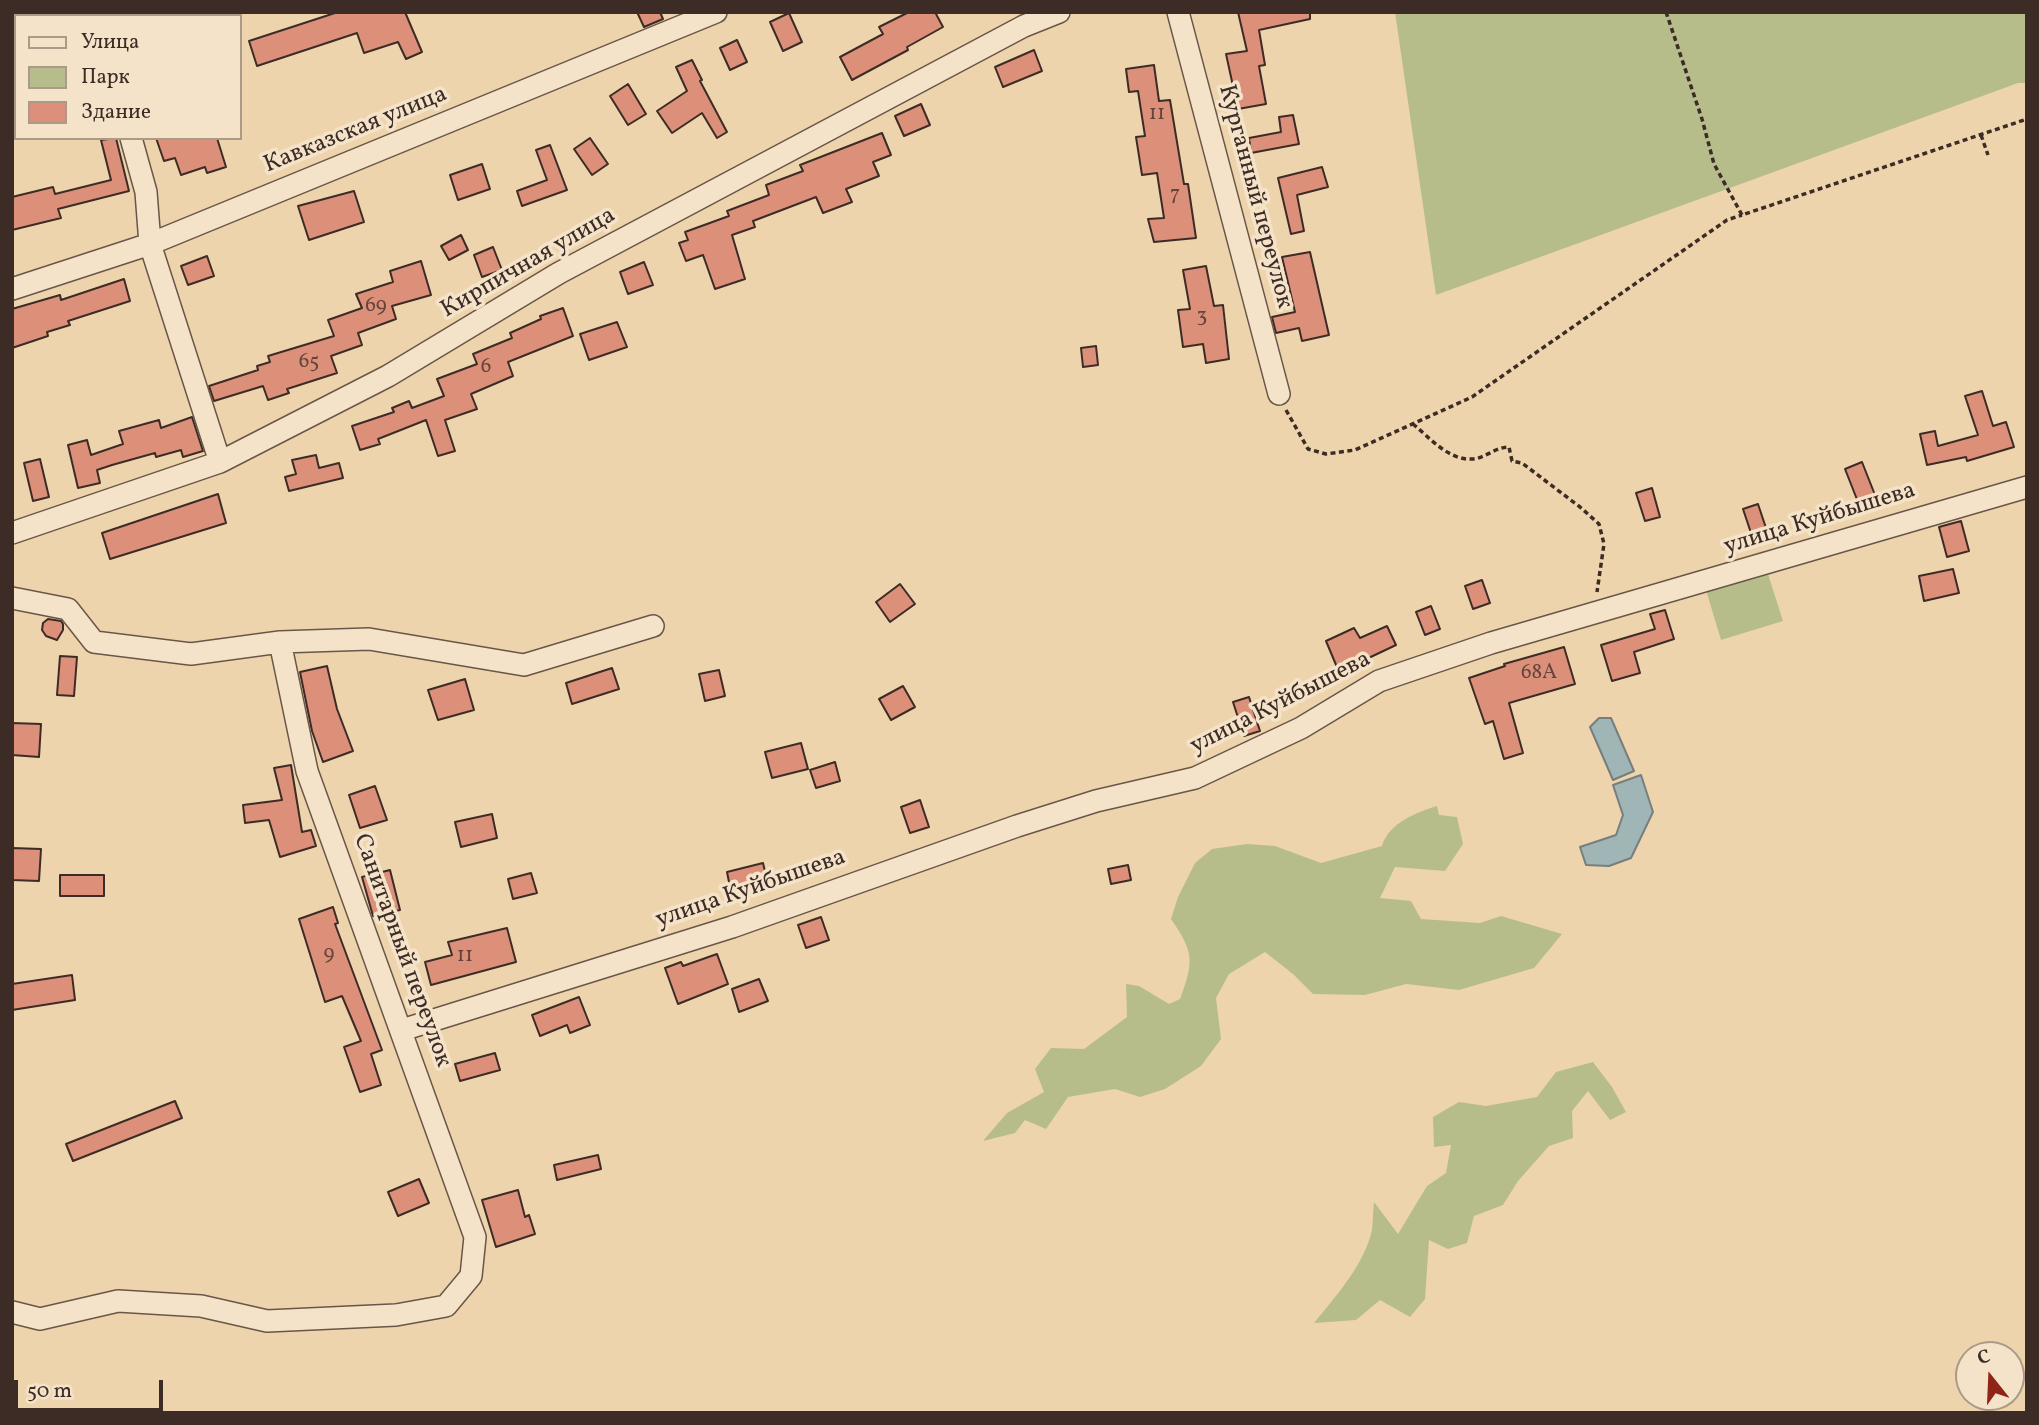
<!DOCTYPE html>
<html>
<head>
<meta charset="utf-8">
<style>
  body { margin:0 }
  #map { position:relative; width:2039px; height:1425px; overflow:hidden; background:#eed4ac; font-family:Vollkorn,serif }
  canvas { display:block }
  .frame { position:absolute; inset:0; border:14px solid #3d2c26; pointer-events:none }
  .legend { position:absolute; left:14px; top:14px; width:228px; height:126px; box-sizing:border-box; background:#f4e3c9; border:2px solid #ab9a88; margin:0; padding:9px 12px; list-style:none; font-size:21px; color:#3d2c26 }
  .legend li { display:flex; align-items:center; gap:14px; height:35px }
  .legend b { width:35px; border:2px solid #ab9a88 }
  .north { position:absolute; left:1955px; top:1341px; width:70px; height:70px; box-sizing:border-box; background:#f4e3c9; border:2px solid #ab9a88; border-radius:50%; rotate:342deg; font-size:19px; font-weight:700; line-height:28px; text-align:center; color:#3d2c26 }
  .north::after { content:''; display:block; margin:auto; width:24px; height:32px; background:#8f2418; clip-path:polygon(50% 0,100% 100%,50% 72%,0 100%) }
  .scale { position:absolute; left:14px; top:1380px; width:149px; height:32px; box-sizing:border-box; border:4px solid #3d2c26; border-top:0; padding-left:9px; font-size:21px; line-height:24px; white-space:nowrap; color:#3d2c26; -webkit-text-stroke:5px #f4e3c9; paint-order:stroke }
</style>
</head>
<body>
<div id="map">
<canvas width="2039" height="1425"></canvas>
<div class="frame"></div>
<ul class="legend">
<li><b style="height:9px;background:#f4e3c9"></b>Улица</li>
<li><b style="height:19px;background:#b6bd8b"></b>Парк</li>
<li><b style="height:19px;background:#dc9079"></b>Здание</li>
</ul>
<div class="north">С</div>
<div class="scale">50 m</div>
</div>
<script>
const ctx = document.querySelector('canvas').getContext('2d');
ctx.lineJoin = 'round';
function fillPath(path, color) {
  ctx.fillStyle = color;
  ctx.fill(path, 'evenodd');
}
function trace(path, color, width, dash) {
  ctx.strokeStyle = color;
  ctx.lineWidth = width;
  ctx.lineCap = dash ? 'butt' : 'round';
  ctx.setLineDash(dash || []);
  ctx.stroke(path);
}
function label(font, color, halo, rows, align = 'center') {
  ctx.font = font + ' Vollkorn,serif';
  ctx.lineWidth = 7;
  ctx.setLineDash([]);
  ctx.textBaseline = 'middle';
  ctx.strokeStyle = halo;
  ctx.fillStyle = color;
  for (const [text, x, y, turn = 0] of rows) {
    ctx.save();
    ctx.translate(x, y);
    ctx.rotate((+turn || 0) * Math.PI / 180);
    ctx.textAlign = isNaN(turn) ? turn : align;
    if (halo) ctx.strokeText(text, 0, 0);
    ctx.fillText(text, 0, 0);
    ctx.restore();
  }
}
const green = new Path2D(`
  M 1395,12 L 2027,12 L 2027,83 L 2018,83 L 1436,295 Z
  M 1767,571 L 1783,621 L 1721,640 L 1706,590 Z
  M 1437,806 L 1439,815 L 1457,817 L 1463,844 L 1445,871 L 1395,867 L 1380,898 L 1411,901 L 1421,919 L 1480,923 L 1501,916 L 1562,934 L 1534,968 L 1459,990 L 1406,984 L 1365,995 L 1313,994 L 1293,974 L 1265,952 L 1229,974 L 1216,998 L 1221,1039 L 1201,1066 L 1165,1089 L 1140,1097 L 1115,1089 L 1068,1097 L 1046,1129 L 1025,1120 L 1015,1133 L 983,1141 L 1007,1113 L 1044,1092 L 1035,1069 L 1051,1048 L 1084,1049 L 1127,1017 L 1126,984 L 1139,986 L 1169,1004 L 1180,999 C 1194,962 1194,952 1171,919 L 1178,897 L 1195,863 L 1212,849 L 1247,844 L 1275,846 L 1321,863 L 1382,846 C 1389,823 1415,813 1437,806 Z
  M 1593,1062 L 1612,1087 L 1626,1112 L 1610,1120 L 1588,1091 L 1572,1111 L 1573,1138 L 1549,1146 L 1518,1181 L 1503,1205 L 1474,1216 L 1467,1243 L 1448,1249 L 1429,1240 L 1425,1299 L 1410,1317 L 1380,1300 L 1356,1320 L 1314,1323 C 1336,1296 1364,1265 1372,1230 C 1373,1221 1373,1211 1374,1202 L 1398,1234 L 1427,1186 L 1446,1173 L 1451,1145 L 1434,1147 L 1433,1117 L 1459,1102 L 1486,1106 L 1537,1097 L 1556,1072 Z`);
const water = new Path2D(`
  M 1599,718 L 1611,718 L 1634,771 L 1613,780 L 1590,727 Z
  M 1641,775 L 1653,812 L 1631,858 L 1609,866 L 1586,865 L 1580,847 L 1616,835 L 1623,815 L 1613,785 Z`);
const building = new Path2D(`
  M 338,12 L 405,12 L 422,52 L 406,59 L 398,42 L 364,53 L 357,33 L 257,66 L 249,41 Z
  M 637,12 L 660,12 L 663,19 L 644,27 Z
  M 909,12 L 935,12 L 943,27 L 907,47 L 908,50 L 852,80 L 840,57 L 883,34 L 879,27 Z
  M 1238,12 L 1310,12 L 1310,19 L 1259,30 L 1265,65 L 1259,66 L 1266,104 L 1238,109 L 1226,54 L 1247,51 Z
  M 789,13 L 802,42 L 783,51 L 770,22 Z
  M 737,40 L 747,62 L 730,70 L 720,48 Z
  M 1034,50 L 1042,71 L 1003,87 L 995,67 Z
  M 692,60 L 702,80 L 700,81 L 727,132 L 717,138 L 702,113 L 672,133 L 657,111 L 687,91 L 676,67 Z
  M 1154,65 L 1159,101 L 1170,100 L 1184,184 L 1188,184 L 1196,238 L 1154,242 L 1148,219 L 1164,218 L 1157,173 L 1142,175 L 1136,137 L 1145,136 L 1138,91 L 1129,92 L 1126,69 Z
  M 628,84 L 646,114 L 628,125 L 610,96 Z
  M 921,104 L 930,125 L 904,136 L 895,116 Z
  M 1293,115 L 1299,144 L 1251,153 L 1249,138 L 1281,132 L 1279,117 Z
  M 882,133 L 891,155 L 873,162 L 879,176 L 846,189 L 852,202 L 823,213 L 816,197 L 753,221 L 755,227 L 732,235 L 745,279 L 715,289 L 703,255 L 686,261 L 679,243 L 688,240 L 685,232 L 729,216 L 727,211 L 769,195 L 766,185 L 803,171 L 800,165 Z
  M 116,138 L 129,191 L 58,209 L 61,218 L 12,230 L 12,197 L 53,187 L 55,194 L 111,180 L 101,140 Z
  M 156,138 L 217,138 L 226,167 L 207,173 L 205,167 L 181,175 L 175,158 L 164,161 Z
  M 590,138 L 608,164 L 592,175 L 574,149 Z
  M 550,145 L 567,190 L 522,206 L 517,191 L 547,180 L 536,150 Z
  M 482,164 L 490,189 L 458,200 L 450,175 Z
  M 1322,167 L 1328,187 L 1297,195 L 1304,231 L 1291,234 L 1278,178 Z
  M 354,191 L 364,222 L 309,240 L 298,206 Z
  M 461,235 L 468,250 L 449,260 L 441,246 Z
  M 493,247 L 502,270 L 482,277 L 474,255 Z
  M 1310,252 L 1329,335 L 1302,341 L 1299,328 L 1276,333 L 1272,317 L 1295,312 L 1282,257 Z
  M 207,256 L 214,276 L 188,285 L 181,266 Z
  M 421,261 L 431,295 L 392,306 L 396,319 L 358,333 L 362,345 L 331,356 L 337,373 L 287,389 L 289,393 L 268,400 L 263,386 L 214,401 L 209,386 L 258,370 L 257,366 L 270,362 L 268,356 L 334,336 L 328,320 L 362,308 L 356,294 L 393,282 L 390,271 Z
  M 644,262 L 653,285 L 628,294 L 620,272 Z
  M 1206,266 L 1214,306 L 1223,305 L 1229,359 L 1206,363 L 1203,344 L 1183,347 L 1178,310 L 1190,309 L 1183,270 Z
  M 124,279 L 130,301 L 68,321 L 70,325 L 47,332 L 48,336 L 12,348 L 12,309 L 60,295 L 61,300 Z
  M 563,308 L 573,336 L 508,362 L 513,376 L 471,394 L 477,409 L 445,420 L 455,451 L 438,456 L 426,420 L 378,439 L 380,444 L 360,450 L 352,426 L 394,412 L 392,408 L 409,401 L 412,408 L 444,396 L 437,379 L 477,364 L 473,354 L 512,338 L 510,333 L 541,319 L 540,316 Z
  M 617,322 L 627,347 L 589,360 L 580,334 Z
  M 1096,346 L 1098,365 L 1083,367 L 1081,348 Z
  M 1982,391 L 1993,426 L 2006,422 L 2014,447 L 1967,461 L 1966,457 L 1927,465 L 1920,434 L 1935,431 L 1938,446 L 1978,435 L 1965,396 Z
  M 192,417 L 203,451 L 183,457 L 181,450 L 156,457 L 155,453 L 112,465 L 97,470 L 100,483 L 78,488 L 68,445 L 87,440 L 91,455 L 123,444 L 119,431 L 159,420 L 161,428 Z
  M 316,455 L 319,468 L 339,463 L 343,478 L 289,491 L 285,477 L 296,474 L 292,460 Z
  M 40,459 L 49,497 L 33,501 L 24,463 Z
  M 1862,462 L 1875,495 L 1858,502 L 1845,469 Z
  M 1652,488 L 1660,517 L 1645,521 L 1636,493 Z
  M 218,494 L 226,523 L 110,559 L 102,533 Z
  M 1758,504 L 1766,528 L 1751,533 L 1743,509 Z
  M 1961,521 L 1969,551 L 1947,557 L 1939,527 Z
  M 1953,569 L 1959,593 L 1924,601 L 1919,576 Z
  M 1482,580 L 1490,603 L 1473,609 L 1465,586 Z
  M 900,584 L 915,604 L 890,622 L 876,602 Z
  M 1431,606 L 1440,629 L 1425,635 L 1416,612 Z
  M 1665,610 L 1674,639 L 1634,652 L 1640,673 L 1612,681 L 1601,645 L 1655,629 L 1650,614 Z
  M 48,619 L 61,621 L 63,624 L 63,630 L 57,640 L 46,636 L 42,630 L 43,623 Z
  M 1387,626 L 1396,645 L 1339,672 L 1326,641 L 1354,628 L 1360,638 Z
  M 1564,647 L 1575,684 L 1509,703 L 1523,753 L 1504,759 L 1493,721 L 1485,724 L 1469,678 L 1505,666 L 1504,664 Z
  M 60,656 L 77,657 L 74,696 L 57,695 Z
  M 327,666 L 337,709 L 353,751 L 323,762 L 312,731 L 300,672 Z
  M 612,668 L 619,689 L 572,704 L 566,683 Z
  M 719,670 L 725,696 L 705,701 L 699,674 Z
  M 465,679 L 474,710 L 438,720 L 428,690 Z
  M 903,686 L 915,707 L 891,720 L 879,699 Z
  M 1249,697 L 1260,731 L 1244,736 L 1233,702 Z
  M 12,723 L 41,724 L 39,757 L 12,755 Z
  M 801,743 L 808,769 L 772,778 L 765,752 Z
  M 835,762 L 840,781 L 816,788 L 810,770 Z
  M 291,765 L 302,832 L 311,830 L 316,846 L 280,857 L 269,820 L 245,823 L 243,805 L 282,800 L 274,768 Z
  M 375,786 L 387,820 L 360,828 L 349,795 Z
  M 920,800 L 929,827 L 910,833 L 901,807 Z
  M 492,814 L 497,838 L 461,847 L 455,822 Z
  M 12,848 L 41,849 L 39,881 L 12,880 Z
  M 763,863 L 767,880 L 730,887 L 727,872 Z
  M 1128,865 L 1131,880 L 1111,884 L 1108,869 Z
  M 390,870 L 400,910 L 373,916 L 362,877 Z
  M 531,873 L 537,893 L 513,899 L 508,879 Z
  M 60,875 L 104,875 L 104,896 L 60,896 Z
  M 333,907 L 338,923 L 335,924 L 382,1050 L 371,1054 L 381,1085 L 360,1092 L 344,1047 L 361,1041 L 342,996 L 325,1002 L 299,919 Z
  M 821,917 L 829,940 L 806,948 L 798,925 Z
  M 507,928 L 516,962 L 431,985 L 425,962 L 452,955 L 448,942 Z
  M 717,954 L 728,984 L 678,1004 L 665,968 L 681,962 L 683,966 Z
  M 72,975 L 75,1000 L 12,1010 L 12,984 Z
  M 759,979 L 768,1001 L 739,1012 L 732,989 Z
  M 579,997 L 590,1025 L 570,1033 L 567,1025 L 540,1036 L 532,1015 Z
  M 495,1053 L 500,1070 L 460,1081 L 455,1064 Z
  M 175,1101 L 182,1118 L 73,1161 L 66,1144 Z
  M 598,1155 L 601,1169 L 557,1180 L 554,1165 Z
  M 419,1179 L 429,1203 L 398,1216 L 388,1192 Z
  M 518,1190 L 525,1217 L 529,1215 L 535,1234 L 496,1247 L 482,1200 Z`);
const path = new Path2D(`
  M 1666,12 L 1702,119 L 1714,164 L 1742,215 L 2027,119
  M 1981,135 L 1988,155
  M 1286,410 L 1308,449 L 1326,454 L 1355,450 L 1472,397 L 1727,220 L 1742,215
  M 1413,424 C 1430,438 1449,461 1473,459 C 1486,458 1495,447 1509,447 L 1512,461 L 1522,463 L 1580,507 L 1599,524 L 1604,544 L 1597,592`);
const street = new Path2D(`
  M 99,12 L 100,16
  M 1178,12 L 1279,394
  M 131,138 L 146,192 L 150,244 L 220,462
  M 12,289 L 150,244 L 716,12
  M 12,533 L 220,462 L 388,376 L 559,273 L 1024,26 L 1059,12
  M 12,598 L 68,609 L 94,642 L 191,654 L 280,642 L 369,639 L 524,665 L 653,626
  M 402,1030 L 732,927 L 1017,826 L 1096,801 L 1195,778 L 1301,728 L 1379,681 L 1491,643 L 2027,487
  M 12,1312 L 40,1319 L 118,1301 L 201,1306 L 267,1321 L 396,1315 L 446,1306 L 471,1276 L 475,1237 L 307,771 L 280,642`);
const secondary = new Path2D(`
  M 200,16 L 210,12
  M 12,43 L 16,43`);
const numberNames = [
  ["11",1157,115],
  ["7",1175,196],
  ["69",376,307],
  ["3",1202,317],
  ["65",309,363],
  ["6",486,368],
  ["68А",1539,674],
  ["9",329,955],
  ["11",465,957]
];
const streetNames = [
  ["Кавказская улица",356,131,-22],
  ["Курганный переулок",1254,197,75],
  ["Кирпичная улица",529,264,-30],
  ["улица Куйбышева",1820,520,-17],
  ["улица Куйбышева",1281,704,-27],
  ["улица Куйбышева",751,890,-19],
  ["Санитарный переулок",401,951,70]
];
fillPath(green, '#b6bd8b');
fillPath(water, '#9fb5b6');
trace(water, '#787e7c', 2);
fillPath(building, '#dc9079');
trace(building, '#3d2c26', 2);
trace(street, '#695648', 24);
trace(secondary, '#3d2c26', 32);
trace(path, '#3d2c26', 3.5, [5, 3.5]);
trace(street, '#f4e3c9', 21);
trace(secondary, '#f4e3c9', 30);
label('21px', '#65453b', null, numberNames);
label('24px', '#3d2c26', '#f4e3c9', streetNames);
</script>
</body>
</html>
